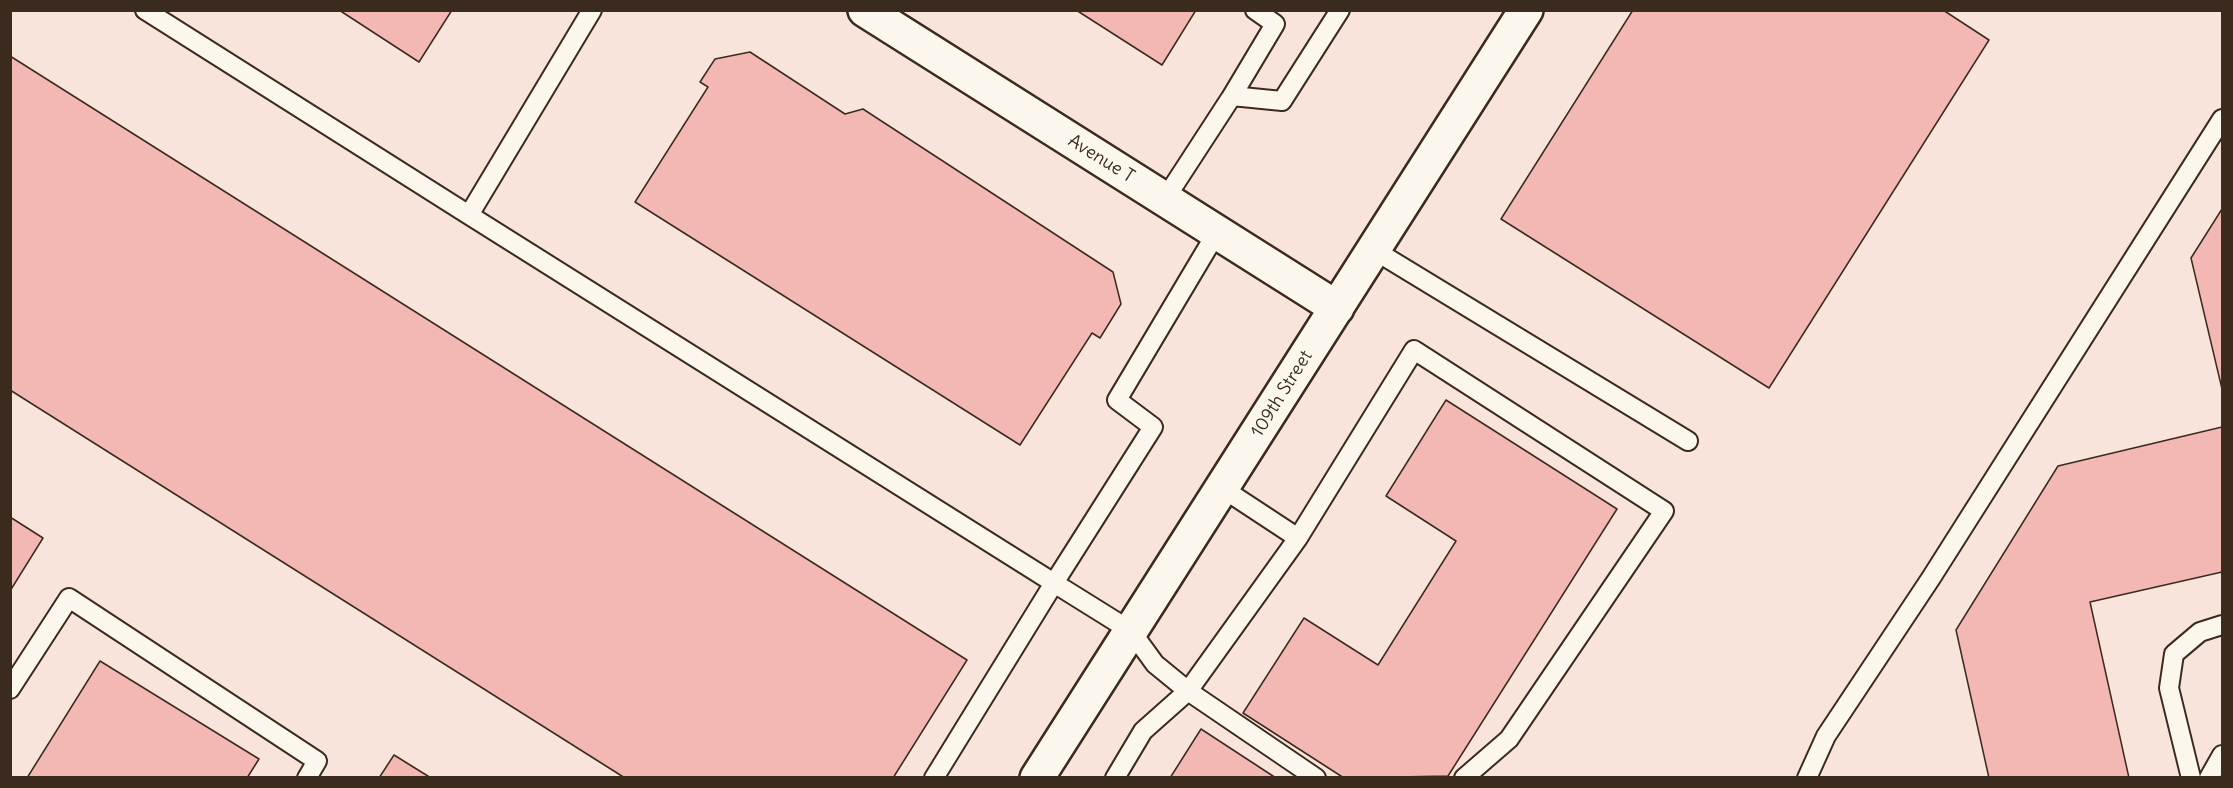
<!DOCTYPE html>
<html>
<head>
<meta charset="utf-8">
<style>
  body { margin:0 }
  #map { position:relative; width:2233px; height:788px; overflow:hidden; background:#fbf7ec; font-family:Delius,sans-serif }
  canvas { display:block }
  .frame { position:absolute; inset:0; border:12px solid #3b2a1e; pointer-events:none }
</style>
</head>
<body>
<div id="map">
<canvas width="2233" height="788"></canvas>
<div class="frame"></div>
</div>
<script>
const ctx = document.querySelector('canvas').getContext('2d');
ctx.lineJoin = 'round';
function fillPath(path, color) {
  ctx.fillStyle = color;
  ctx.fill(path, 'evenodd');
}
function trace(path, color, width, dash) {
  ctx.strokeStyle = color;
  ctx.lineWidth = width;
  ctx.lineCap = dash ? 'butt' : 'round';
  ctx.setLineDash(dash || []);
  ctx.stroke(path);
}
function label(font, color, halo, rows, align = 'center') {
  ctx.font = font + ' Delius,sans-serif';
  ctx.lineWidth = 6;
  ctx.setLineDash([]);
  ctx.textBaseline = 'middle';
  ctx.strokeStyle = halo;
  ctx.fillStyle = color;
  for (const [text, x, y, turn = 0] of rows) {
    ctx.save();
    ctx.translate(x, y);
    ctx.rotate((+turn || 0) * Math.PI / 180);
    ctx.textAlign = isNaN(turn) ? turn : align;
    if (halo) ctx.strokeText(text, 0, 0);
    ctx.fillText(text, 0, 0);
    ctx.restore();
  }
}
const built = new Path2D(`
  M 11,11 L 2222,11 L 2222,777 L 11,777 Z`);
const building = new Path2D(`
  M 339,10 L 452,10 L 419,62 Z
  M 1076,10 L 1196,10 L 1162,65 Z
  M 1633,10 L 1943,10 L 1989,40 L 1769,388 L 1501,219 Z
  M 750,52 L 845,114 L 863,109 L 1113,272 L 1121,304 L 1100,338 L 1092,333 L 1020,445 L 635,202 L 708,87 L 700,82 L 715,59 Z
  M 10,56 L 967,660 L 893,778 L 625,778 L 10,390 Z
  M 2222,209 L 2222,389 L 2191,258 Z
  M 1446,400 L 1617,509 L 1448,776 L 1344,778 L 1243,713 L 1304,618 L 1378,665 L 1456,541 L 1386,496 Z
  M 2222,427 L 2222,572 L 2090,602 L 2129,778 L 1989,778 L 1956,630 L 2058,466 Z
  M 10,517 L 43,538 L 10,591 Z
  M 100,661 L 259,759 L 247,778 L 27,778 Z
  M 1201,729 L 1276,778 L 1170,778 Z
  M 394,755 L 431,778 L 379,778 Z`);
const lane = new Path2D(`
  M 145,10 L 469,215 L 592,10
  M 1232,96 L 1282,101 L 1340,10
  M 1165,199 L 1232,96 L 1275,24 L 1255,10
  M 469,215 L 1054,583 L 1153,427 L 1117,400 L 1217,232
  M 1374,250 L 1688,441
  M 1298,538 L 1414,350 L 1664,511 L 1509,739 L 1464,778
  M 10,689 L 69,598 L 317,761 L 307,778
  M 934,778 L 1054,583 L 1131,631 L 1155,664 L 1188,691 L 1316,778
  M 1115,778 L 1143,731 L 1188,691 L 1298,538 L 1222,488
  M 1807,778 L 1826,736 L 1931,578 L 2222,119
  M 2191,778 L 2169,688 L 2174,654 L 2200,632 L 2222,625
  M 2209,778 L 2222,755`);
const street = new Path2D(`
  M 865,10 L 1337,308
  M 1037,778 L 1526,10`);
const streetNames = [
  ["Avenue T",1101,159,32],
  ["109th Street",1282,394,-58]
];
fillPath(built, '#f9e4db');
fillPath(building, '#f3b8b4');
trace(building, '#3b2a1e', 1.5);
trace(lane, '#3b2a1e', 22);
trace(street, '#3b2a1e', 38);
trace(lane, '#fbf7ec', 18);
trace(street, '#fbf7ec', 33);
label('18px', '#3b2a1e', '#fbf7ec', streetNames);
</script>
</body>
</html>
